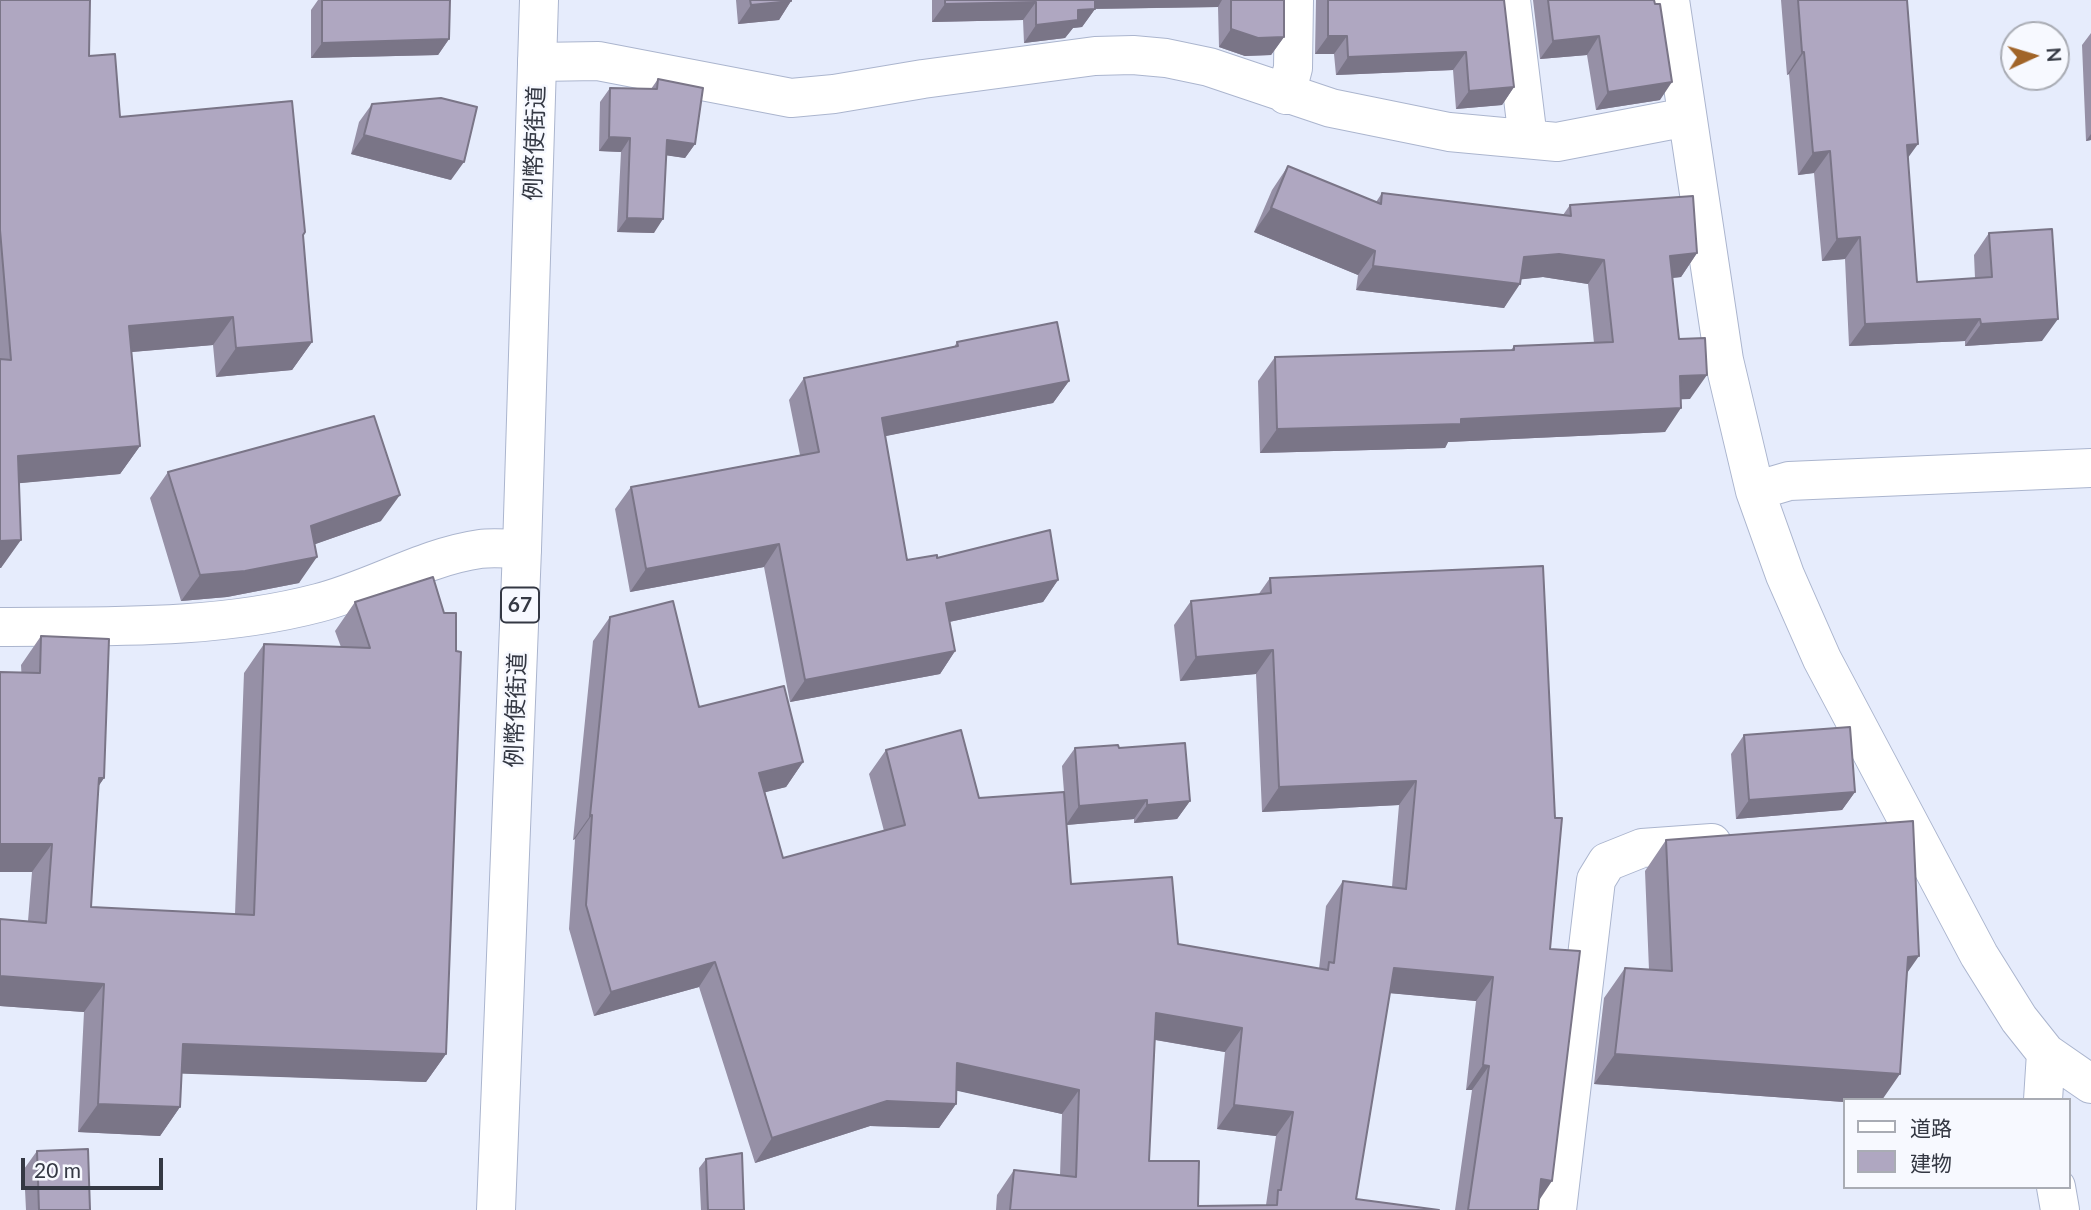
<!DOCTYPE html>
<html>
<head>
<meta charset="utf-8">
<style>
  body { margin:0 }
  #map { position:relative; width:2091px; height:1210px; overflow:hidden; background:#e6ecfc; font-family:Lato,"Noto Sans JP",sans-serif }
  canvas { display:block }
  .legend { position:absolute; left:1843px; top:1098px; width:228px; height:91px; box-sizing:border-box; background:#f7f9ff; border:2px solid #a9acb4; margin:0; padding:9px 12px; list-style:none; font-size:21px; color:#343843 }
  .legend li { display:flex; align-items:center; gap:14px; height:35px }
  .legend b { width:35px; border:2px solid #a9acb4 }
  .north { position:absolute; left:2000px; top:21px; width:70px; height:70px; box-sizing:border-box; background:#f7f9ff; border:2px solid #a9acb4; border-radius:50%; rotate:86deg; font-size:19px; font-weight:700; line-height:28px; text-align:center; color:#343843 }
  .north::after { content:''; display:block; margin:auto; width:24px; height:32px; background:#a16428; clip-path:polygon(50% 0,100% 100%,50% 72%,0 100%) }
  .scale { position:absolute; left:21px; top:1158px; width:142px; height:32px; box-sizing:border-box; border:4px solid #343843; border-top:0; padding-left:9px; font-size:21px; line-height:24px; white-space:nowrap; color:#343843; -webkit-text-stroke:5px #f7f9ff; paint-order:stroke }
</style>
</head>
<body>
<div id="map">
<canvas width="2091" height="1210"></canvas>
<ul class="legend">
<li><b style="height:9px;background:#fff"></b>道路</li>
<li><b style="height:19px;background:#afa7c1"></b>建物</li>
</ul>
<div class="north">N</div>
<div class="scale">20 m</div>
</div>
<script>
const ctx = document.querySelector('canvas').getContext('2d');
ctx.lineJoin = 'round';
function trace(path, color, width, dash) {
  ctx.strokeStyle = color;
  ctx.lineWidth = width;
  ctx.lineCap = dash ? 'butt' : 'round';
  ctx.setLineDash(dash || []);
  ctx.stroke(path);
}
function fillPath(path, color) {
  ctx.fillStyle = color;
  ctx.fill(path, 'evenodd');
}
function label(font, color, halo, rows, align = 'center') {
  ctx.font = font + ' Lato,"Noto Sans JP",sans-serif';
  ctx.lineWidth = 5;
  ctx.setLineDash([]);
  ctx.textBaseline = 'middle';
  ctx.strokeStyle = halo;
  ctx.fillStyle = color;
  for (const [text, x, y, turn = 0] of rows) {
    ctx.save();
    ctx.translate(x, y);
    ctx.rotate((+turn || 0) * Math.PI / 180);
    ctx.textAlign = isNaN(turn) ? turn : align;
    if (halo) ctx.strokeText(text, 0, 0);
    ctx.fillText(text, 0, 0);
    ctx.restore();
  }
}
const minor = new Path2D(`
  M 1511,0 L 1528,139
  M 1670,0 L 1724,360 L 1755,491 L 1785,575 L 1822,659 L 1979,955 L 2019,1019 L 2046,1053 L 2091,1084
  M 537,62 L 598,61 L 791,98 L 834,94 L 923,79 L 1095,56 L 1133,55 L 1166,58 L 1209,67 L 1331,108 L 1449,132 L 1557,142 L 1687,117
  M 1286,95 L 1293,68 L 1294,0
  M 1755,491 L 1789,481 L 2091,468
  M 0,627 C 106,626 215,630 318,603 C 373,589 424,557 480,549 C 493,547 509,549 522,549
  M 2043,1100 L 2046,1053
  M 2056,1187 L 2060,1210
  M 1557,1210 L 1596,880 L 1607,862 L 1642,848 L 1712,843`);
const major = new Path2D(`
  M 496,1210 L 522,549 L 539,0`);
const wall = new Path2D(`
  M 0,0 L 89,56 L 120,117 L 303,235 L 312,342 L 292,370 L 216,377 L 213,345 L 131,352 L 140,446 L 120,474 L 19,483 L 1,568 L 0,568 Z
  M 318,0 L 450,0 L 449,39 L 438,55 L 311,58 L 311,10 Z
  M 736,0 L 791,0 L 791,1 L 779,20 L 738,24 Z
  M 932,0 L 1284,0 L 1284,37 L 1271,55 L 1245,56 L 1219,47 L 1218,7 L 1095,9 L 1082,27 L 1073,28 L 1065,38 L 1024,43 L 1023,20 L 932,22 Z
  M 1316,0 L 1504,0 L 1514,87 L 1502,105 L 1456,109 L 1453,70 L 1336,75 L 1334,54 L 1315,54 Z
  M 1533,0 L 1654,0 L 1660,100 L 1596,110 L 1587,55 L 1540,59 Z
  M 1781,0 L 1907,0 L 1908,158 L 1917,282 L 1975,278 L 1974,255 L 1989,233 L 2042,341 L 1965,346 L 1965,341 L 1849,346 L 1845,259 L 1822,261 L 1814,173 L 1798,175 L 1789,74 L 1787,75 Z
  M 2091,33 L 2091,140 L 2086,141 L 2082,45 Z
  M 658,79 L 695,144 L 685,158 L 666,155 L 654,233 L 617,232 L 621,152 L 599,151 L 600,102 L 610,88 L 651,89 Z
  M 372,104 L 451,180 L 351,154 L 359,122 Z
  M 1288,166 L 1376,202 L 1382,193 L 1563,215 L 1570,205 L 1697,253 L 1681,277 L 1672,278 L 1679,339 L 1690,399 L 1681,399 L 1665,432 L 1448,442 L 1445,448 L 1260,453 L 1258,381 L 1275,357 L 1511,350 L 1514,346 L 1594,343 L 1588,284 L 1543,277 L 1521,279 L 1504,308 L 1356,290 L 1358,275 L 1254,232 L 1272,190 Z
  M 957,342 L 1069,381 L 1053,403 L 885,436 L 907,560 L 937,558 L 1058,580 L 1043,602 L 949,622 L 955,651 L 940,674 L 790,702 L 764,567 L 630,592 L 615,509 L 631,487 L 800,455 L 789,400 L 804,378 L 954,347 Z
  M 168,472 L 381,521 L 315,544 L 299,583 L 227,597 L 181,601 L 150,498 Z
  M 433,577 L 446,1054 L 426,1082 L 182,1073 L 180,1107 L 160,1136 L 78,1132 L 84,1012 L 0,1006 L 0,919 L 28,921 L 32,872 L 21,665 L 41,636 L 104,778 L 98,787 L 91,907 L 235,914 L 244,673 L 264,644 L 341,647 L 335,631 L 355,602 Z
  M 1270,578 L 1550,949 L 1538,1210 L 1455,1210 L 1472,1090 L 1466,1090 L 1476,1001 L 1390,993 L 1356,1199 L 1439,1210 L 996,1210 L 997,1195 L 1014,1170 L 1060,1176 L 1062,1114 L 956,1090 L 956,1104 L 939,1128 L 870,1126 L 755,1163 L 699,987 L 594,1016 L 569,929 L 575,839 L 573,840 L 593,641 L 610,617 L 699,707 L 803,762 L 786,787 L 765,792 L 783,858 L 884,831 L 869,774 L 886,750 L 979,798 L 1064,792 L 1062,766 L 1075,748 L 1119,748 L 1190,801 L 1177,819 L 1134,823 L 1134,819 L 1067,825 L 1071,884 L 1178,944 L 1319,969 L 1326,906 L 1343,881 L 1392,887 L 1399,805 L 1262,812 L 1256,674 L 1180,681 L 1174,625 L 1191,601 L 1258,595 ZM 1155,1040 L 1225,1052 L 1217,1129 L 1276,1136 L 1266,1205 L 1198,1206 L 1149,1161 Z
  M 1744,735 L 1855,792 L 1842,810 L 1736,819 L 1731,754 Z
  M 1666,840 L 1907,973 L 1844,1102 L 1594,1084 L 1604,998 L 1625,968 L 1649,970 L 1645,871 Z
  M 37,1151 L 90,1210 L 26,1210 L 24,1169 Z
  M 706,1159 L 744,1210 L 701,1210 L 699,1168 Z`);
const shadedWall = new Path2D(`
  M 1089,0 L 1222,0 L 1218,7 L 1082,9 Z
  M 791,1 L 779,20 L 738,24 L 751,5 Z
  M 1036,2 L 1023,20 L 932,22 L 945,4 Z
  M 1095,9 L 1082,27 L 1073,28 L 1065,38 L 1024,43 L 1036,25 L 1078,10 Z
  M 1231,29 L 1284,37 L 1271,55 L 1245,56 L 1219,47 Z
  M 1328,36 L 1347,36 L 1334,54 L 1315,54 Z
  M 1599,36 L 1587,55 L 1540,59 L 1553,41 Z
  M 449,39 L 438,55 L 311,58 L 322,43 Z
  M 1466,52 L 1453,70 L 1336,75 L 1348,57 Z
  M 1802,52 L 1804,52 L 1789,74 L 1787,75 Z
  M 1672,82 L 1660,100 L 1596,110 L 1608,92 Z
  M 1514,87 L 1502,105 L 1456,109 L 1469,91 Z
  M 2091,134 L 2091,140 L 2086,141 Z
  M 364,135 L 464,162 L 451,180 L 351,154 Z
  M 609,137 L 630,138 L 621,152 L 599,151 Z
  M 667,140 L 695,144 L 685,158 L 657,154 Z
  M 1918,144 L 1902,166 L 1907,145 Z
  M 1830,151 L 1814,173 L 1798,175 L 1813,153 Z
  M 1271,208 L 1375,251 L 1358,275 L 1254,232 Z
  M 627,218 L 663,219 L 654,233 L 617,232 Z
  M 1860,237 L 1845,259 L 1822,261 L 1837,239 Z
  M 1697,253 L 1681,277 L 1653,280 L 1670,256 Z
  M 1559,254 L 1604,260 L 1588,284 L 1543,277 L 1507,281 L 1524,257 Z
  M 1373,266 L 1520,284 L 1504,308 L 1356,290 Z
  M 233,317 L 213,345 L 109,354 L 129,326 Z
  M 1980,319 L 1965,341 L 1849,346 L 1865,324 Z
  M 2058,319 L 2042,341 L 1965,346 L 1981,324 Z
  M 312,342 L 292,370 L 216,377 L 236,348 Z
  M 1707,375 L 1690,399 L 1663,400 L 1680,376 Z
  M 1069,381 L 1053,403 L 866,440 L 882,418 Z
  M 1681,408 L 1665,432 L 1448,442 L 1445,448 L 1260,453 L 1277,429 L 1461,419 Z
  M 140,446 L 120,474 L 0,485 L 18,456 Z
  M 400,495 L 381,521 L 293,552 L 311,526 Z
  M 21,540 L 1,568 L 0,568 L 0,541 Z
  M 779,544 L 764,567 L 630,592 L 646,569 Z
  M 317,557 L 299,583 L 227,597 L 181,601 L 200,575 Z
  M 1058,580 L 1043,602 L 930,626 L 946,603 Z
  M 1273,650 L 1256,674 L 1180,681 L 1196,657 Z
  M 955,651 L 940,674 L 790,702 L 805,680 Z
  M 803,762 L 786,787 L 743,798 L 759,773 Z
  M 99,778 L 104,778 L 84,807 Z
  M 1416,781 L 1399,805 L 1262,812 L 1279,787 Z
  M 1855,792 L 1842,810 L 1736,819 L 1749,800 Z
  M 1147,800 L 1134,819 L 1066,825 L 1079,806 Z
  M 1190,801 L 1177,819 L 1134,823 L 1147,805 Z
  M 592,815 L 575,839 L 573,840 L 590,816 Z
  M 0,844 L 52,844 L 32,872 L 0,872 Z
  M 1919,956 L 1898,986 L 1908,957 Z
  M 715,962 L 699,987 L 594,1016 L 611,992 Z
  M 1394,968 L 1493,977 L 1476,1001 L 1377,992 Z
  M 0,976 L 104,984 L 84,1012 L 0,1006 Z
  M 1156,1013 L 1242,1028 L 1225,1052 L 1139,1037 Z
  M 183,1044 L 446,1054 L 426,1082 L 163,1073 Z
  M 1615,1054 L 1900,1074 L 1882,1100 L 1844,1100 L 1844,1102 L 1594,1084 Z
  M 957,1063 L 1079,1090 L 1062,1114 L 940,1087 Z
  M 1483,1065 L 1489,1066 L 1472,1090 L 1466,1090 Z
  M 887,1101 L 956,1104 L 939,1128 L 870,1126 L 755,1163 L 772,1138 Z
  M 98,1104 L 180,1107 L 160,1136 L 78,1132 Z
  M 1234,1105 L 1293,1112 L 1276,1136 L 1217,1129 Z
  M 1541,1179 L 1552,1181 L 1536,1205 Z`);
const building = new Path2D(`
  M 0,0 L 90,0 L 89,56 L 115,54 L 120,117 L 292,101 L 305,232 L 303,235 L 312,342 L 236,348 L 233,317 L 129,326 L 140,446 L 18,456 L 21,540 L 0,541 L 0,359 L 11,360 L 0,230 Z
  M 322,0 L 450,0 L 449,39 L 322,43 Z
  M 750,0 L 791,0 L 791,1 L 751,5 Z
  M 945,0 L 1095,0 L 1095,9 L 1078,10 L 1078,20 L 1036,25 L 1036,2 L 945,4 Z
  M 1231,0 L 1284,0 L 1284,37 L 1258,38 L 1231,29 Z
  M 1328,0 L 1504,0 L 1514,87 L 1469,91 L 1466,52 L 1348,57 L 1347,36 L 1328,36 Z
  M 1548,0 L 1654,0 L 1655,4 L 1660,4 L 1672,82 L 1608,92 L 1599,36 L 1553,41 Z
  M 1798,0 L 1907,0 L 1918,144 L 1907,145 L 1917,282 L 1992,277 L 1989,233 L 2052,229 L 2058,319 L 1981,324 L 1980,319 L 1865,324 L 1860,237 L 1837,239 L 1830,151 L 1813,153 L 1804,52 L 1802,52 Z
  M 658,79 L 703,88 L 695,144 L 667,140 L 663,219 L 627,218 L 630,138 L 609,137 L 610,88 L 657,89 Z
  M 441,98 L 477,107 L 464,162 L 364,135 L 372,104 Z
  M 1288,166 L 1381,204 L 1382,193 L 1571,216 L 1570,205 L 1693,196 L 1697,253 L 1670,256 L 1679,339 L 1705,338 L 1707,375 L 1680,376 L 1681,408 L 1461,419 L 1461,424 L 1277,429 L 1275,357 L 1514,350 L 1514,346 L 1613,342 L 1604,260 L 1559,254 L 1524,257 L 1520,284 L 1373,266 L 1375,251 L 1271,208 Z
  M 1057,322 L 1069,381 L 882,418 L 907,560 L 937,555 L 937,558 L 1050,530 L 1058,580 L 946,603 L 955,651 L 805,680 L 779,544 L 646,569 L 631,487 L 819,452 L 804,378 L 958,346 L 957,342 Z
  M 374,416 L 400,495 L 311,526 L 317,557 L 245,571 L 200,575 L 168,472 Z
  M 1543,566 L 1555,818 L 1562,818 L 1550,949 L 1580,951 L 1552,1181 L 1541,1179 L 1538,1210 L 1468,1210 L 1489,1066 L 1483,1065 L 1493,977 L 1394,968 L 1356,1199 L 1439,1210 L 1010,1210 L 1014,1170 L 1076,1177 L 1079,1090 L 957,1063 L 956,1104 L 887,1101 L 772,1138 L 715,962 L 611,992 L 586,905 L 592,815 L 590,816 L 610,617 L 673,601 L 699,707 L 784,686 L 803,762 L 759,773 L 783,858 L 905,825 L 886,750 L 961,730 L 979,798 L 1064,792 L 1071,884 L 1172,877 L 1178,944 L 1328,970 L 1329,962 L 1334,963 L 1343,881 L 1406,889 L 1416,781 L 1279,787 L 1273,650 L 1196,657 L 1191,601 L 1271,593 L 1270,578 ZM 1156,1013 L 1242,1028 L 1234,1105 L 1293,1112 L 1281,1190 L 1278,1190 L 1277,1205 L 1198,1206 L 1199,1161 L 1149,1161 Z
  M 433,577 L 444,613 L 456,613 L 456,651 L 461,652 L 446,1054 L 183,1044 L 180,1107 L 98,1104 L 104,984 L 0,976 L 0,919 L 46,923 L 52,844 L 0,844 L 0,672 L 40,673 L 41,636 L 109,639 L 104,778 L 99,778 L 91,907 L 254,915 L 264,644 L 370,648 L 355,602 Z
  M 1850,727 L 1855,792 L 1749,800 L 1744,735 Z
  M 1185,743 L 1190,801 L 1147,805 L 1147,800 L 1079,806 L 1075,748 L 1118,745 L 1119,748 Z
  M 1913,821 L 1919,956 L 1908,957 L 1900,1074 L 1615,1054 L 1625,968 L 1672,971 L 1666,840 Z
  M 88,1149 L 90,1210 L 39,1210 L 37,1151 Z
  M 742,1153 L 744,1210 L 708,1210 L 706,1159 Z`);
const shields = [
  [520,605,38]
];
const shieldNames = [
  ["67",520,605]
];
const streetNames = [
  ["例幣使街道",535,143,-88],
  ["例幣使街道",516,710,-88]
];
trace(minor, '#abb5ce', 40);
trace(major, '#abb5ce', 40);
trace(minor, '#fff', 38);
trace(major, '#fff', 38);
fillPath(wall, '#9690a6');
fillPath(shadedWall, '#7a7587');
fillPath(building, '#afa7c1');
trace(building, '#7a7587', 2);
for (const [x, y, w] of shields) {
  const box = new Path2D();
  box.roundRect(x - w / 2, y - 17.5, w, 35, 5);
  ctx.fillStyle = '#f7f9ff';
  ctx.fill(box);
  trace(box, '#343843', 2);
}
label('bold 21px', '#343843', null, shieldNames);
label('23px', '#343843', '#f7f9ff', streetNames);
</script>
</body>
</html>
